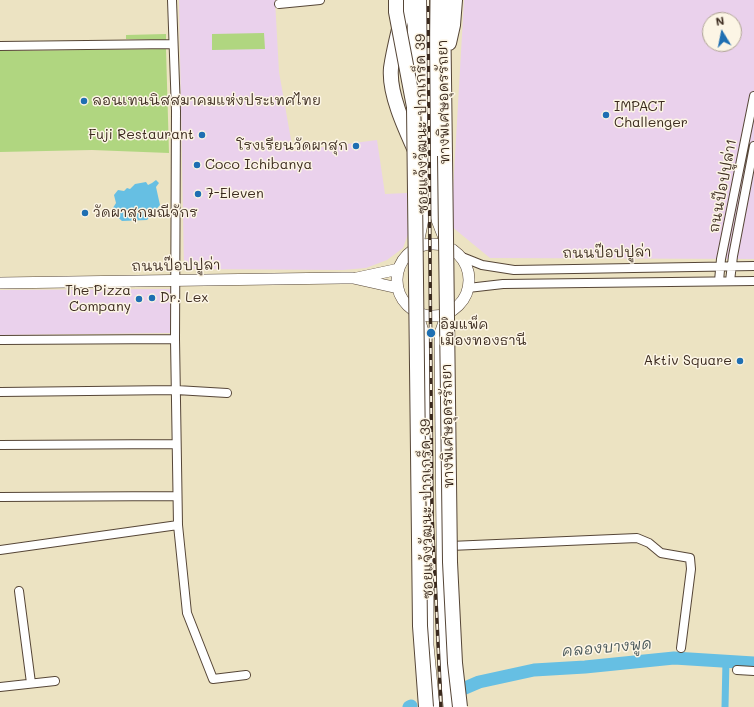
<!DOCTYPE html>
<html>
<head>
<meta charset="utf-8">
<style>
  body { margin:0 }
  #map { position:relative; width:754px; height:707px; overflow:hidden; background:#ece3c2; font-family:Mali,sans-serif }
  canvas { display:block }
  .north { position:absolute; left:702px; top:12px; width:40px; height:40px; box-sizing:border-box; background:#fcf5e5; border:1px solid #afa495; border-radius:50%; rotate:350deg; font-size:11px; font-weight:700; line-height:16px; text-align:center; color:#3b2a1e }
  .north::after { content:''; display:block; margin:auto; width:14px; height:18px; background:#1f6fb2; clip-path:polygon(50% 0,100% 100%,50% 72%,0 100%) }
</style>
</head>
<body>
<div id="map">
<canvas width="754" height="707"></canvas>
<div class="north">N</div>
</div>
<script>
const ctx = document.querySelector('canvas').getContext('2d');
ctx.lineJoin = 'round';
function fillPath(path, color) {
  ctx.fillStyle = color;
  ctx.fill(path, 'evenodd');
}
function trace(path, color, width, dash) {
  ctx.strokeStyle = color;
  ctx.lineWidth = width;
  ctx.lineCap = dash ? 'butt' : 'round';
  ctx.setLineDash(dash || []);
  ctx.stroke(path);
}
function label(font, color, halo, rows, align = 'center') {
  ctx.font = font + ' Mali,"Playpen Sans Thai",sans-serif';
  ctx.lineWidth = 3;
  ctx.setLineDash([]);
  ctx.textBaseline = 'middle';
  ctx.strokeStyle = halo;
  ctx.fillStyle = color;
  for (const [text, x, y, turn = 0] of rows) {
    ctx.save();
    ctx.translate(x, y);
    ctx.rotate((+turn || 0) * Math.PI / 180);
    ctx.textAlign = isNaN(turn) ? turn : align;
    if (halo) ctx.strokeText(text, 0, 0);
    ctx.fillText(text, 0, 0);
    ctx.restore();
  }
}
const built = new Path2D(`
  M 179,0 L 275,0 L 279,72 L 293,151 L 377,140 L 385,194 L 407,193 L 408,234 L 403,248 L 387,260 L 366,268 L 343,270 L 184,269 Z
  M 464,0 L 754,0 L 754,259 L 490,258 L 451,226 ZM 710,20 L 734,20 L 734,44 L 710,44 Z
  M 173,289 L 174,333 L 0,335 L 0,290 Z`);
const green = new Path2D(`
  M 264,33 L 265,49 L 212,50 L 212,34 Z
  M 166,34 L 166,40 L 126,39 L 126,35 Z
  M 166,49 L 169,153 L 92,150 L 0,152 L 0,51 Z`);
const water = new Path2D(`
  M 156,180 L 159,183 L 156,187 L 160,205 L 147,220 L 122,221 L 111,211 L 116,203 L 114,195 L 118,190 L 124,191 L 127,188 L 130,189 L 135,184 L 146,182 L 148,185 L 152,183 Z`);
const canal = new Path2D(`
  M 725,707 L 726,660`);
const river = new Path2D(`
  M 465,688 L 479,682 L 534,670 L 585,667 L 674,658 L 754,663
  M 409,707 L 411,706`);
const street = new Path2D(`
  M 172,0 L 176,111 L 175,339 L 178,525 L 187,613 L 213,679 L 246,675
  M 279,4 L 320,0
  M 0,46 L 173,44
  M 462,257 L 482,265 L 514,270 L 754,266
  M 719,281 L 721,259 L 754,96
  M 730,281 L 733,256 L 754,146
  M 468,288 L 503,284 L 754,281
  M 0,340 L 175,339
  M 0,392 L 176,390 L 227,393
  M 0,445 L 176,444
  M 0,497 L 177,496
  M 450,546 L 637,538 L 649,543 L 661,553 L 690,558 L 691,569 L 681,648
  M 0,550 L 178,525
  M 19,591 L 31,683
  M 737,670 L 754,671
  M 0,687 L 55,681`);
const secondary = new Path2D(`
  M 436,0 L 434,207 L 437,220 L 444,238
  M 419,239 L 424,214 L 425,173 L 423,0
  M397 280a36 36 0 1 1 72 0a36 36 0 1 1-72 0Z
  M 357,278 L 399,269
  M 0,283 L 342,278 L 353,278 L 398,288
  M 419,319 L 425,337 L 425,408 L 428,539 L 428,645 L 434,707
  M 444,322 L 441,331 L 440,341 L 443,637 L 449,707`);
const highway = new Path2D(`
  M 404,0 L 404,7 C 400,27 394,47 391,68 C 388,99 413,144 425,173
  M 443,0 L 445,156
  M 449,43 L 453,25 L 455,0
  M 414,91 L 415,0`);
const rail = new Path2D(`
  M 428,0 L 432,514 L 441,707`);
const highwayBridge = new Path2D(`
  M 396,0 L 396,12 L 414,107 L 420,626 L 426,707
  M 445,156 L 450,562 L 455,663 L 460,707`);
const markers = [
  [84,101,4,"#1f6fb2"],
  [606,115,4,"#1f6fb2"],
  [202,135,4,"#1f6fb2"],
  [356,146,4,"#1f6fb2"],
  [197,165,4,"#1f6fb2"],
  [198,194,4,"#1f6fb2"],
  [85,213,4,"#1f6fb2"],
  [152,298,4,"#1f6fb2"],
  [139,299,4,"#1f6fb2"],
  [431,333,5,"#1f6fb2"],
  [740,361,4,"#1f6fb2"]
];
const poiNames = [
  ["ลอนเทนนิสสมาคมแห่งประเทศไทย",92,101],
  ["IMPACT",614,107],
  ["Challenger",614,123],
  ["Fuji Restaurant",194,135,"right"],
  ["โรงเรียนวัดผาสุก",348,146,"right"],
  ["Coco Ichibanya",205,165],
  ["7-Eleven",206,194],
  ["วัดผาสุกมณีจักร",93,213],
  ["The Pizza",131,291,"right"],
  ["Company",131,307,"right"],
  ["Dr. Lex",160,298],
  ["อิมแพ็ค",440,325],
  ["เมืองทองธานี",440,341],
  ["Aktiv Square",732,361,"right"]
];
const streetNames = [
  ["ทางพิเศษอุดรรัถยา",444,102,-91],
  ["ซอยแจ้งวัฒนะ-ปากเกร็ด 39",422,124,-91],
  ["ถนนป๊อปปูล่า1",723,186,-79],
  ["ถนนป๊อปปูล่า",607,253,-1],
  ["ถนนป๊อปปูล่า",176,266,-1],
  ["ทางพิเศษอุดรรัถยา",448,426,-91],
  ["ซอยแจ้งวัฒนะ-ปากเกร็ด 39",427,509,-91]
];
const waterNames = [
  ["คลองบางพูด",607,648,-5]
];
fillPath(built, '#ead1ec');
fillPath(green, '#b0d680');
fillPath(water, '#66bfe3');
trace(canal, '#66bfe3', 7);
trace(river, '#66bfe3', 13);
trace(street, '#564637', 10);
trace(secondary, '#564637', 12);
trace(highway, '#564637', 16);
trace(street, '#fff', 8);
trace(secondary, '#fff', 11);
trace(highway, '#fff', 14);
trace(rail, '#3b2a1e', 3.5);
trace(rail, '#fcf5e5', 2, [6]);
trace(highwayBridge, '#564637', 16, []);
trace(highwayBridge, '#fff', 14);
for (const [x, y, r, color] of markers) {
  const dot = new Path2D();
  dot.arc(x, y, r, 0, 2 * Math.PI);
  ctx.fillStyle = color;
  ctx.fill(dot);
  trace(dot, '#fcf5e5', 1.5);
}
label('14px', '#3b2a1e', '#fcf5e5', poiNames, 'left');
label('14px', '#3b2a1e', '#fcf5e5', streetNames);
label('italic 15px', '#485759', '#fcf5e5', waterNames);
</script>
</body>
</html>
